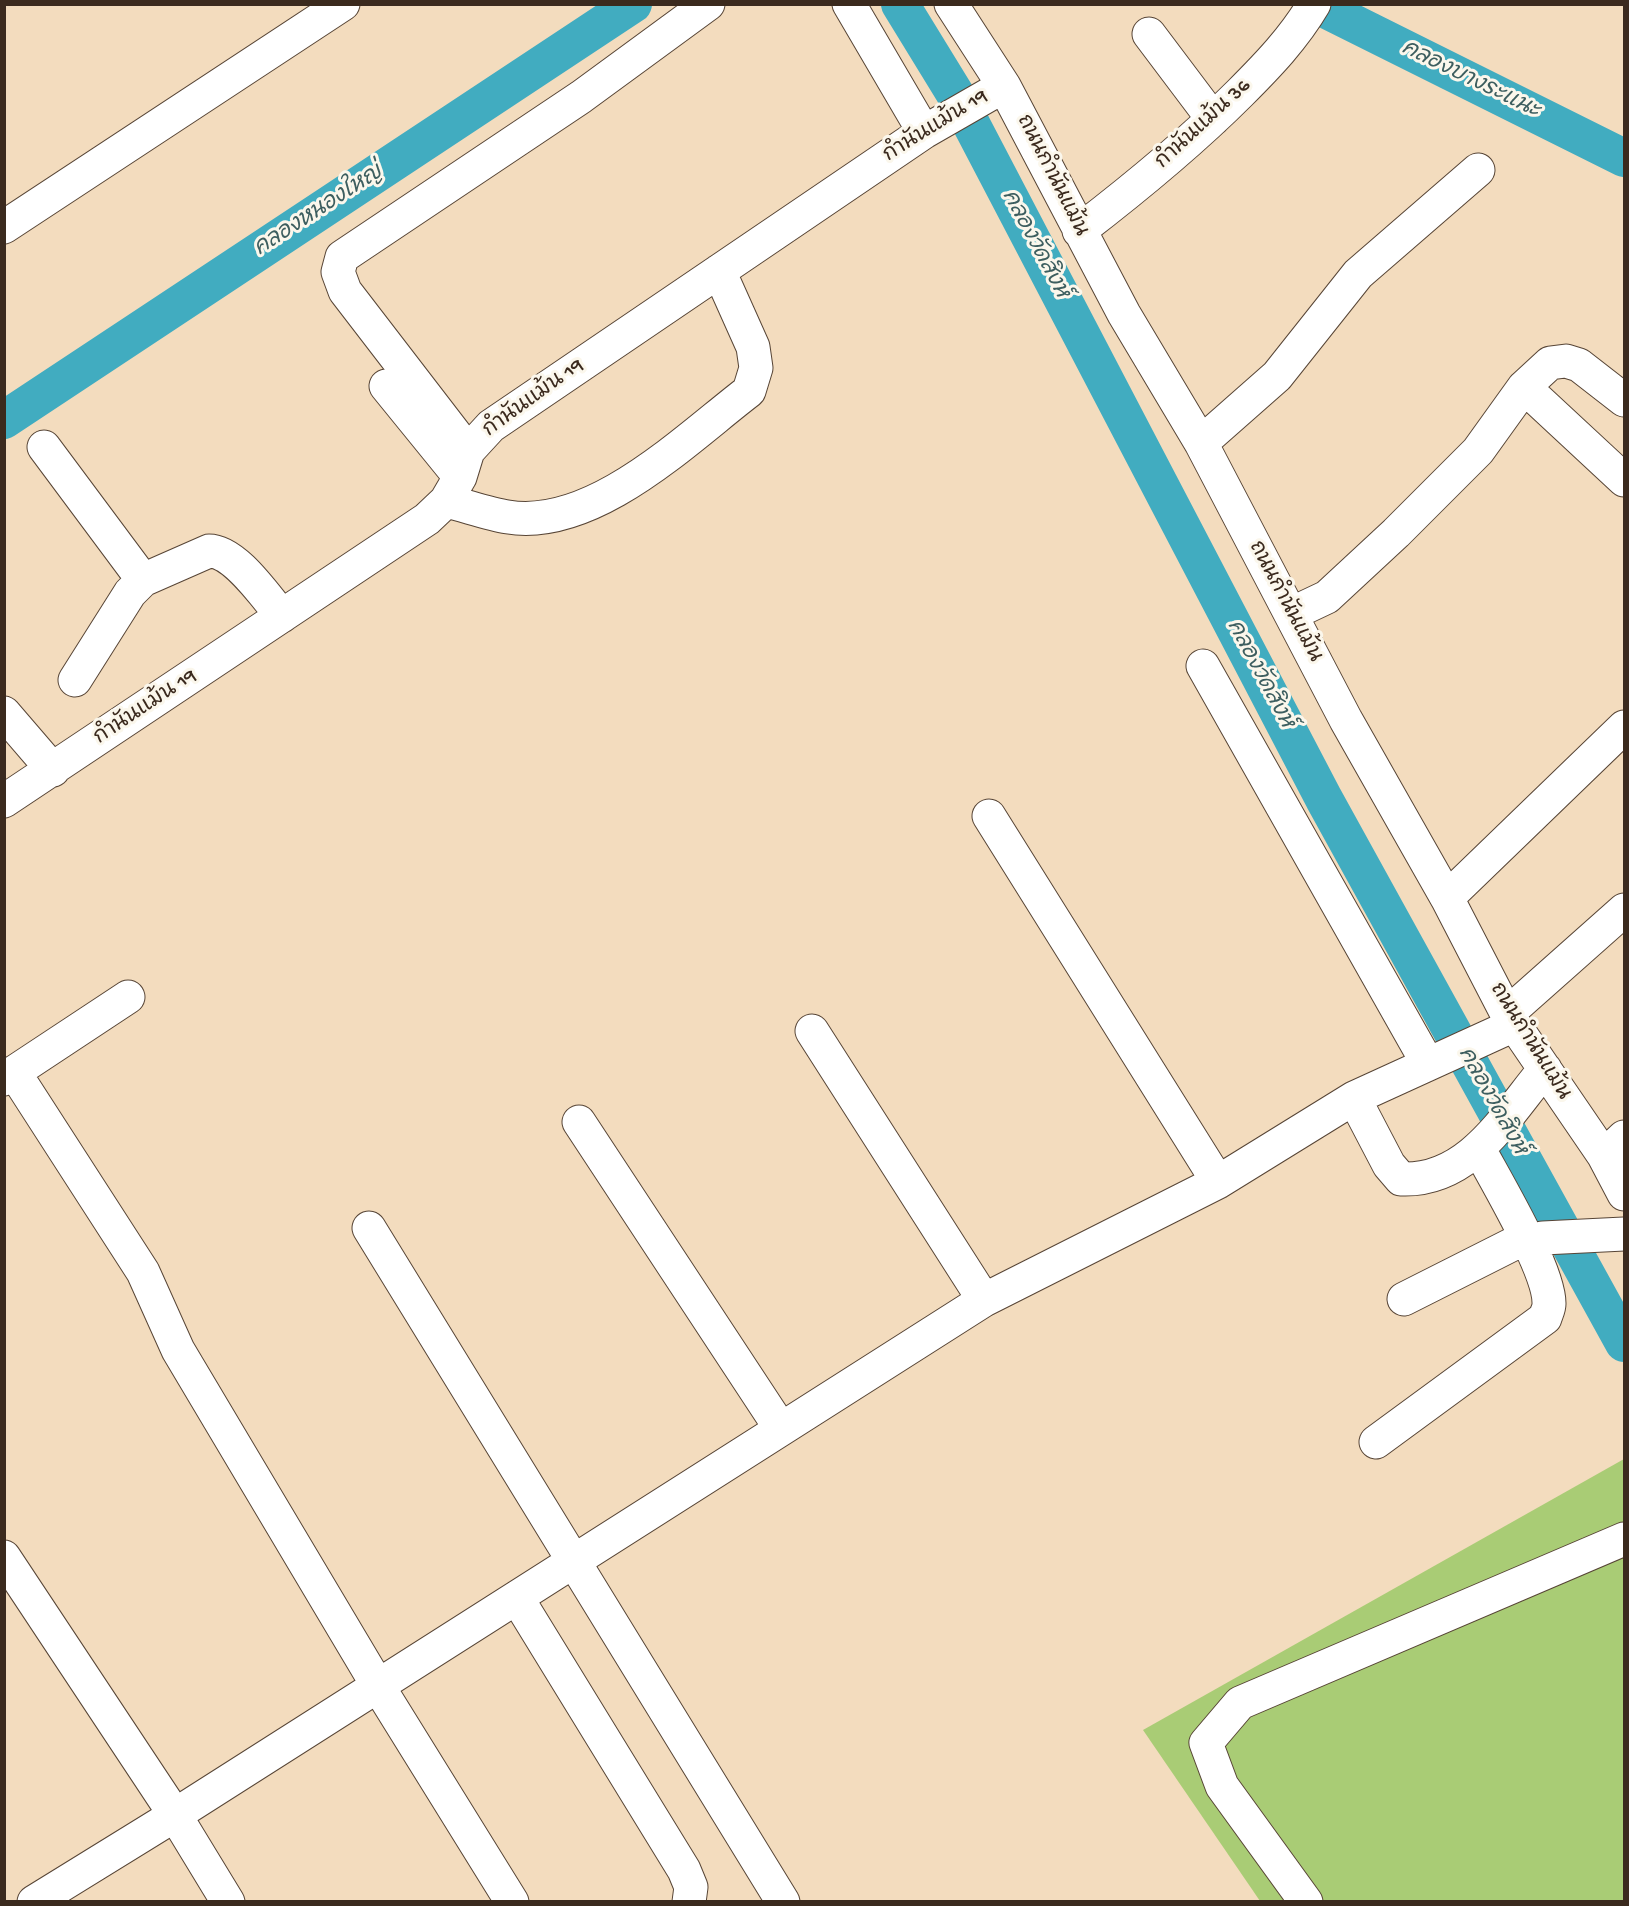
<!DOCTYPE html>
<html>
<head>
<meta charset="utf-8">
<style>
  body { margin:0 }
  #map { position:relative; width:1629px; height:1906px; overflow:hidden; background:#f3dcbe; font-family:"Gochi Hand",sans-serif }
  canvas { display:block }
  .frame { position:absolute; inset:0; border:6px solid #3b2a1e; pointer-events:none }
</style>
</head>
<body>
<div id="map">
<canvas width="1629" height="1906"></canvas>
<div class="frame"></div>
</div>
<script>
const ctx = document.querySelector('canvas').getContext('2d');
ctx.lineJoin = 'round';
function fillPath(path, color) {
  ctx.fillStyle = color;
  ctx.fill(path, 'evenodd');
}
function trace(path, color, width, dash) {
  ctx.strokeStyle = color;
  ctx.lineWidth = width;
  ctx.lineCap = dash ? 'butt' : 'round';
  ctx.setLineDash(dash || []);
  ctx.stroke(path);
}
function label(font, color, halo, rows, align = 'center') {
  ctx.font = font + ' "Gochi Hand","Playpen Sans Thai",sans-serif';
  ctx.lineWidth = 6;
  ctx.setLineDash([]);
  ctx.textBaseline = 'middle';
  ctx.strokeStyle = halo;
  ctx.fillStyle = color;
  for (const [text, x, y, turn = 0] of rows) {
    ctx.save();
    ctx.translate(x, y);
    ctx.rotate((+turn || 0) * Math.PI / 180);
    ctx.textAlign = isNaN(turn) ? turn : align;
    if (halo) ctx.strokeText(text, 0, 0);
    ctx.fillText(text, 0, 0);
    ctx.restore();
  }
}
const green = new Path2D(`
  M 1624,1459 L 1624,1901 L 1260,1901 L 1143,1730 Z`);
const canal = new Path2D(`
  M 900,4 L 957,97 L 1324,799 L 1624,1343
  M 1315,4 L 1624,158
  M 4,420 L 633,4`);
const minor = new Path2D(`
  M 849,4 L 924,132
  M 951,4 L 1004,86 L 1124,314 L 1201,443 L 1346,720 L 1447,898 L 1507,1014 L 1604,1156 L 1624,1194
  M 1149,34 L 1213,119
  M 4,227 L 343,4
  M 1079,231 C 1135,188 1190,143 1240,93 C 1268,65 1294,38 1314,4
  M 386,386 L 460,477
  M 1524,387 L 1624,480
  M 1201,443 L 1277,376 L 1358,274 L 1478,170
  M 44,447 L 143,580
  M 468,451 L 345,291 L 338,272 L 342,257 L 581,97 L 708,4
  M 446,501 C 467,506 488,514 508,517 C 594,531 686,439 749,391 L 756,368 L 753,347 L 719,271
  M 1291,614 L 1327,597 L 1396,533 L 1478,451 L 1524,387 L 1550,363 L 1566,361 L 1579,365 L 1624,400
  M 1203,666 L 1428,1064
  M 75,680 L 130,593 L 143,580 L 209,551 C 235,551 265,596 282,616
  M 4,713 L 53,770
  M 4,801 L 427,519 L 446,501 L 460,477 L 468,451 L 491,426 L 924,132 L 1004,86
  M 989,816 L 1218,1182
  M 1447,898 L 1624,727
  M 1507,1014 L 1624,910
  M 812,1031 L 984,1300
  M 14,1072 L 143,1272 L 178,1350 L 378,1686 L 512,1902
  M 4,1079 L 128,997
  M 1354,1098 L 1389,1165 L 1401,1179 C 1470,1182 1506,1115 1545,1069
  M 579,1122 L 781,1429
  M 1604,1156 L 1624,1137
  M 369,1228 L 783,1902
  M 1404,1299 L 1513,1244 L 1543,1238 L 1624,1234
  M 1376,1442 L 1545,1318 C 1546,1314 1549,1309 1549,1304 C 1550,1271 1496,1181 1479,1149
  M 4,1557 L 175,1815 L 228,1902
  M 517,1598 L 684,1870 L 691,1887 L 689,1902
  M 34,1902 L 175,1815 L 984,1300 L 1218,1182 L 1354,1098 L 1514,1025
  M 1306,1902 L 1222,1786 L 1206,1743 L 1240,1703 L 1624,1539`);
const streetNames = [
  ["กำนันแม้น 36",1204,125,-43],
  ["กำนันแม้น 19",936,127,-32],
  ["ถนนกำนันแม้น",1051,176,63],
  ["กำนันแม้น 19",534,399,-36],
  ["ถนนกำนันแม้น",1284,602,62],
  ["กำนันแม้น 19",146,708,-34],
  ["ถนนกำนันแม้น",1529,1042,58]
];
const waterNames = [
  ["คลองบางระแนะ",1470,81,26],
  ["คลองหนองใหญ่",319,212,-33],
  ["คลองวัดสิงห์",1034,245,62],
  ["คลองวัดสิงห์",1259,675,62],
  ["คลองวัดสิงห์",1491,1102,61]
];
fillPath(green, '#a9cc75');
trace(canal, '#41acc0', 38);
trace(minor, '#574536', 35);
trace(minor, '#fff', 33);
label('21px', '#3b2a1e', '#fbf7ec', streetNames);
label('italic 22px', '#3d5e5f', '#fbf7ec', waterNames);
</script>
</body>
</html>
